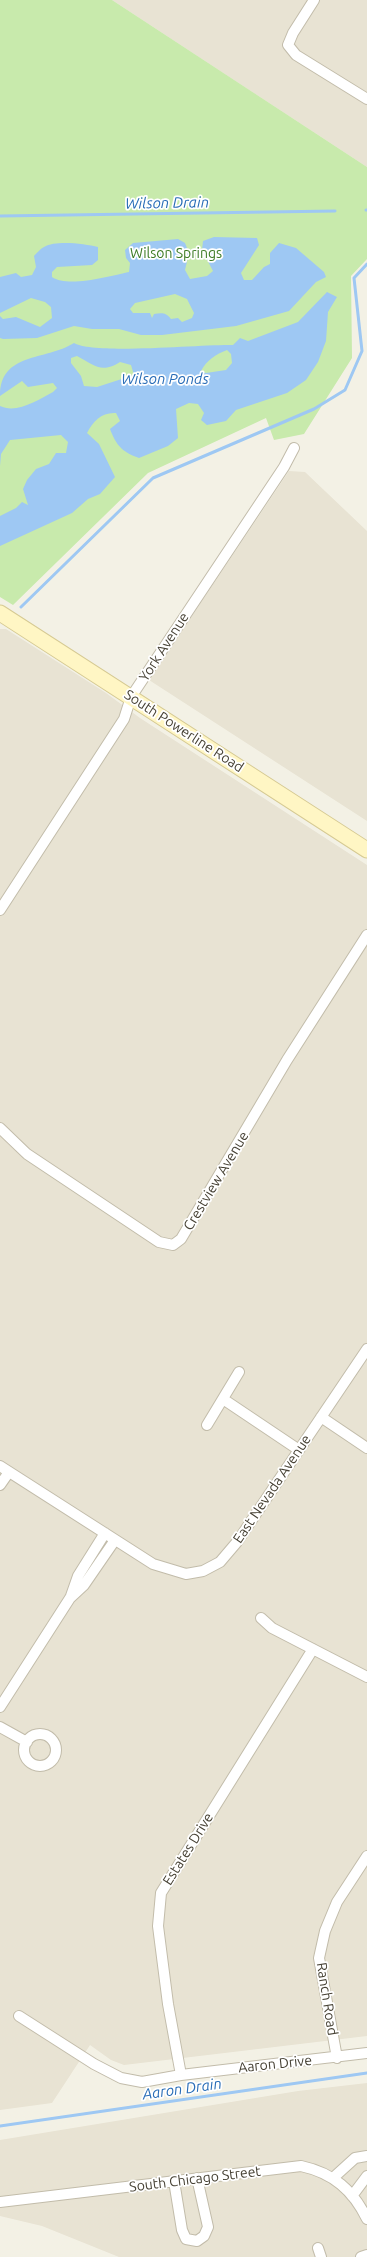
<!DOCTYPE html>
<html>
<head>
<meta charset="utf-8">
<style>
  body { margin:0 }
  canvas { display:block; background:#f3f1e5 }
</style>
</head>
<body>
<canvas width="367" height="2257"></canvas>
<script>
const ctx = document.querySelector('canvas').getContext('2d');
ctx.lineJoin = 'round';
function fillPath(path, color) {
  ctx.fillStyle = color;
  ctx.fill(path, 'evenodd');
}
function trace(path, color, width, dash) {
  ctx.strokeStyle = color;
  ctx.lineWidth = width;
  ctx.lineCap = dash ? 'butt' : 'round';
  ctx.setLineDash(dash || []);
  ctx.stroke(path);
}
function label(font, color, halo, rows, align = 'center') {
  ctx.font = font + ' Ubuntu,sans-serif';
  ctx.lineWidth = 3.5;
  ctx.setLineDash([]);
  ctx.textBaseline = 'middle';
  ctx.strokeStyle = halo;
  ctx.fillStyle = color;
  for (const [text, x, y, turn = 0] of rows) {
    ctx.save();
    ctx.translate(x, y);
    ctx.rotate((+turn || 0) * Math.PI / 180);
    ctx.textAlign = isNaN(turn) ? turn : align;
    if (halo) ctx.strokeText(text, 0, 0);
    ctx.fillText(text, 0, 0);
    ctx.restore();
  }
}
const residential = new Path2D(`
  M 112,0 L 367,0 L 367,167 L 205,61 Z
  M 289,471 L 305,472 L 367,531 L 367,821 L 149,680 Z
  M 0,629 L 6,629 L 106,693 L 140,718 L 367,865 L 367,2036 L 124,2065 L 111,2060 L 90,2045 L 52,2103 L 0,2110 Z
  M 367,2083 L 367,2257 L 119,2257 L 42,2226 L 0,2216 L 0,2140 L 298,2091 Z`);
const green = new Path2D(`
  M 0,0 L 112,0 L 367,167 L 367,259 L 351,276 L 352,358 L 304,434 L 274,440 L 266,418 L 148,473 L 13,605 L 0,597 Z`);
const water = new Path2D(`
  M 214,237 L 257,238 L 259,245 L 241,273 L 244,280 L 252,280 L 264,267 L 270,264 L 270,253 L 279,243 L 296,248 L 324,272 L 326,277 L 316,282 L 289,311 L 236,326 L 162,335 L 141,335 L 119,329 L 92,329 L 74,326 L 37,338 L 3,339 L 0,338 L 0,316 L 3,319 L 16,317 L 40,327 L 52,318 L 51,307 L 45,302 L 31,298 L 0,313 L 0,277 L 16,273 L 21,277 L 32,275 L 36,267 L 34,256 C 37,253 40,249 44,247 C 56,240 85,244 98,247 L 98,260 L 92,265 L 57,267 L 52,272 L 52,277 C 68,288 110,276 129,272 L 130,263 L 126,258 L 125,250 L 133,243 L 178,239 L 185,243 L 189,253 L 185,270 L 190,279 L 207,276 L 213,271 L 202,250 L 203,241 ZM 175,294 L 187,299 L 194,313 L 192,318 L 182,322 L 178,318 L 171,319 C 166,312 161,313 154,314 L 152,318 L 150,313 L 133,313 L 130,309 L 135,303 Z
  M 327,292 L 337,297 L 328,312 L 326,341 L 318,362 L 306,380 L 287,393 L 236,410 L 226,421 L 207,425 L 201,420 L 204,413 L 198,404 L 189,403 L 176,409 L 178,438 L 168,446 L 139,458 C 122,452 116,445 110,429 L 120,421 L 116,413 C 102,412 93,421 87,433 L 99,444 L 115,477 L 100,494 L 88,499 L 72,513 L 0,546 L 0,516 L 16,508 L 22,502 L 28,505 L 23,489 L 27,480 L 36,469 L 49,464 L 56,453 L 66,453 L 68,442 L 61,435 L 10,440 L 1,454 L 0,466 L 0,406 C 17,414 38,400 53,392 L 57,388 L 53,383 L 28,387 L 22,381 L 0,396 C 0,352 45,361 74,343 C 94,355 203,344 233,345 L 240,338 L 248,341 L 298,322 ZM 227,350 L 231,354 L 232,363 L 226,370 L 206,373 L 201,371 C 206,361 216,354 227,350 ZM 77,356 C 94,365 101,374 120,362 L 131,365 L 134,375 L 97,387 L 84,386 L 81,376 L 71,363 L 71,358 Z`);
const stream = new Path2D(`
  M 366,210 L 367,210
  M 0,216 L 335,211
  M 21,607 L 153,478 L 314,409 L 345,390 L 362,351 L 354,278 L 367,264
  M 0,2126 L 367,2073`);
const street = new Path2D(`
  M 314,0 L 293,33 L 288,45 L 296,55 L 367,99
  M 0,910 L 124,719 L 131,697 L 284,467 L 294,448
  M 0,1128 L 27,1154 L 159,1242 L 173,1245 L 181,1239 L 287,1060 L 367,935
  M 223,1399 L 299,1450
  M 321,1417 L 367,1448
  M 207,1425 L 239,1372
  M 0,1466 L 153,1564 L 186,1574 L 203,1571 L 220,1562 L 237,1542 L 367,1349
  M 0,1485 L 9,1472
  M 71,1596 L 78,1576 L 105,1533
  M 261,1618 L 272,1628 L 367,1677
  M 0,1707 L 70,1598 L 84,1585 L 115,1540
  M 0,1727 L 27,1742
  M24 1750a16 16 0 1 1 32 0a16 16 0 1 1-32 0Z
  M 19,2016 L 94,2064 L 121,2078 L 142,2082 L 181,2075 L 367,2053
  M 337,2058 L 319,1958 L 325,1931 L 337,1902 L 367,1856
  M 181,2075 L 168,2004 L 158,1926 L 161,1893 L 313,1649
  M 333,2178 L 355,2158 L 367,2156
  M 174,2181 L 182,2230 L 186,2239 L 197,2241 L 204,2236 L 208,2227 L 197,2178
  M 352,2196 L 367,2176
  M 0,2202 L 301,2166 C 333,2173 353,2190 367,2219
  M 318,2248 L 321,2257
  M 361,2257 L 367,2255`);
const secondary = new Path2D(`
  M 0,613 L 367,850`);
const parkNames = [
  ["Wilson Springs",176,253]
];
const streetNames = [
  ["York Avenue",164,647,-57],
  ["South Powerline Road",184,731,33],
  ["Crestview Avenue",216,1181,-59],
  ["East Nevada Avenue",272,1489,-56],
  ["Estates Drive",188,1849,-58],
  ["Ranch Road",327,1999,81],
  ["Aaron Drive",275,2064,-6],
  ["South Chicago Street",195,2179,-7]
];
const waterNames = [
  ["Wilson Drain",167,203,-1],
  ["Wilson Ponds",165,379],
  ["Aaron Drain",182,2089,-8]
];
fillPath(residential, '#e8e3d3');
fillPath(green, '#c8eaac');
fillPath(water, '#9ec8f3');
trace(stream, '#9ec8f3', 3);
trace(street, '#c2bcaa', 12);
trace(secondary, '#d6ca93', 17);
trace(street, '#fff', 10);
trace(secondary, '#fff6c4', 15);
label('14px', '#3d7b25', '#fff', parkNames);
label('14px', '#464134', '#fff', streetNames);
label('italic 15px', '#296db7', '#fff', waterNames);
</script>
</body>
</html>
